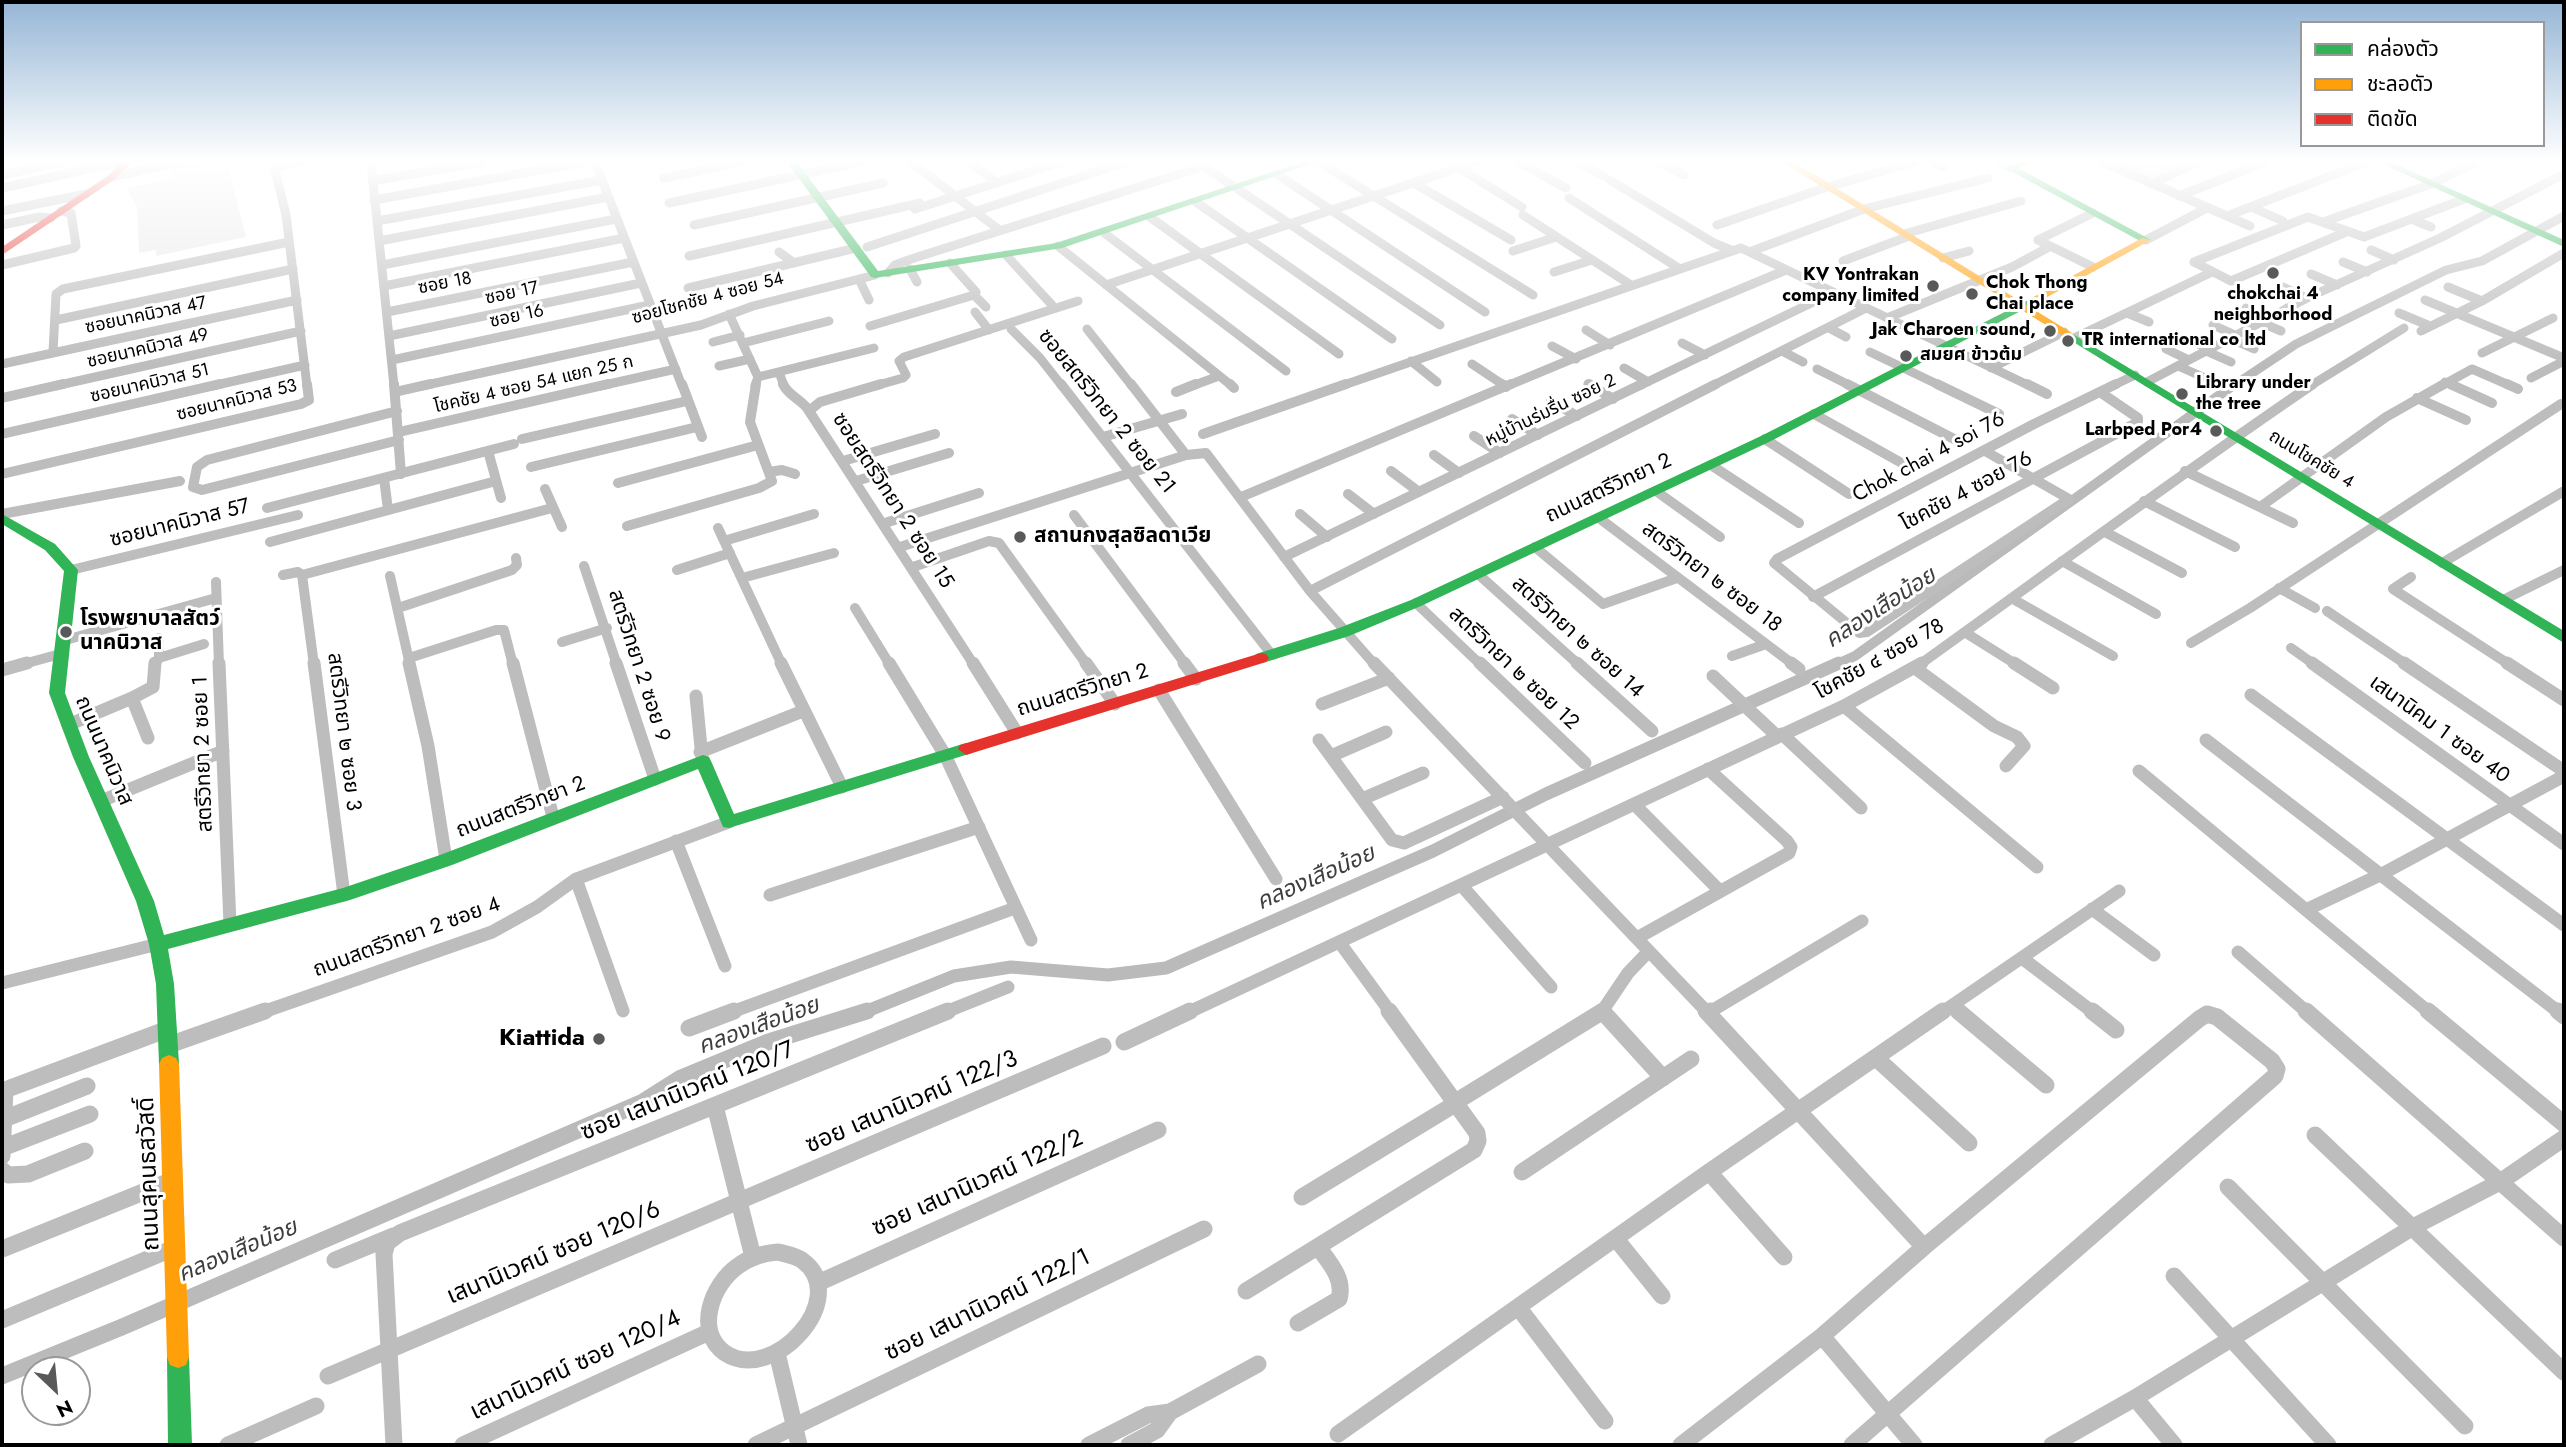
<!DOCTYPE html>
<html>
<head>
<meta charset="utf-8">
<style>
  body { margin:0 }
  #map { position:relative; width:2566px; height:1447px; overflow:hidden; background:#fff; font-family:Jost,"Noto Sans Thai",sans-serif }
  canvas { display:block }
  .frame { position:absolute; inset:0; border:4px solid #000; pointer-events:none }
  .legend { position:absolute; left:2300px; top:21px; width:245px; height:126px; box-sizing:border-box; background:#fff; border:2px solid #999; margin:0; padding:9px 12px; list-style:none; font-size:21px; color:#000 }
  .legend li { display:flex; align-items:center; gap:14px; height:35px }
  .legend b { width:35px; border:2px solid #999 }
  .north { position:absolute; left:21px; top:1356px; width:70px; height:70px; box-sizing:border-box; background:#fff; border:2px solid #999; border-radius:50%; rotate:154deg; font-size:19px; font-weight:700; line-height:28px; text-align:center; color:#000 }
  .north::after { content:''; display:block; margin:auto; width:24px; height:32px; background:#595959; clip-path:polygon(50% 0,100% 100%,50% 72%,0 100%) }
</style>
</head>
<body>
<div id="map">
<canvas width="2566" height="1447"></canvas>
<div class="frame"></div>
<ul class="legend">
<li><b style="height:9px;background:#30b455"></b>คล่องตัว</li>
<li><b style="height:9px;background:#ff9f0a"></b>ชะลอตัว</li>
<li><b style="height:9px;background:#e5322d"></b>ติดขัด</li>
</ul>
<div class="north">N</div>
</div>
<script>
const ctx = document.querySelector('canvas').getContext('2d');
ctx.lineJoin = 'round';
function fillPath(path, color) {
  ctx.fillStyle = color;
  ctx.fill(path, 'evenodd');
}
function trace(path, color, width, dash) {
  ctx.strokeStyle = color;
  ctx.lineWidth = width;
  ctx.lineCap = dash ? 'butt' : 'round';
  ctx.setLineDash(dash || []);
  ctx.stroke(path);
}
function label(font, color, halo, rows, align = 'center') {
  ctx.font = font + ' Jost,"Noto Sans Thai",sans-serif';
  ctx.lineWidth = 6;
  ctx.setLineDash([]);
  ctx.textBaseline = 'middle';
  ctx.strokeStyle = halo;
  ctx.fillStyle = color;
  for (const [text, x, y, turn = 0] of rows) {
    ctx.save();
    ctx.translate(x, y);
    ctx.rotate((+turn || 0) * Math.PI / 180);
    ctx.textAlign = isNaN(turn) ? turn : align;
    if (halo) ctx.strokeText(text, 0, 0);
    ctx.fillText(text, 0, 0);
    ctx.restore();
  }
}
const green = new Path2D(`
  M 185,162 L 198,162 L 203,172 L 228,167 L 246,237 L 156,256 L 156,250 L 139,253 L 137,208 L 127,188 L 175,178 L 170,165 Z
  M 2102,162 L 2197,162 L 2151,182 Z`);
const canalFar3 = new Path2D(`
  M 2,188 L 120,162
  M 2233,386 L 2296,344 L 2446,270 L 2482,261 L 2564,216`);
const canalFar2 = new Path2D(`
  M 1835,665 L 1855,656 L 2235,384`);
const canalFar1 = new Path2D(`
  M 862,1013 L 954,976 L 1011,967 L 1108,975 L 1166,968 L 1433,851 L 1546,794 L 1839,663`);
const canal = new Path2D(`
  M 2,1376 L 122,1327 L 643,1102 L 681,1078 L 768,1042 L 867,1011`);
const streetFar3 = new Path2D(`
  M 300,162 L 279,166 L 275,170 L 286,215 L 307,386
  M 371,162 L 394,386
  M 595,162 L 682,386
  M 911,162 L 998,229
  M 970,162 L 997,183
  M 1319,162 L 1533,295
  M 1518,162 L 1566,188
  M 1577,162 L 1604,176
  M 1658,162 L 1684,175
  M 1934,162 L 1943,167
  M 1999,162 L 2010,168
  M 2103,162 L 2250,226
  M 1199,163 L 1440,325
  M 1459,168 L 1522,207
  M 2,175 L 62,162
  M 1278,175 L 1485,312
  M 112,177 L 177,162
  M 664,178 L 740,162
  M 1610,180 L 1714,243 L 1731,250
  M 372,181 L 482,162
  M 1414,183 L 1511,240
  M 2151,184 L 2199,162
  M 2179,196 L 2265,162
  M 1569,198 L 1680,269
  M 374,200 L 584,162
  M 1196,202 L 1392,339
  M 669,203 L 860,162
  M 2251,207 L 2283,221
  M 915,209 L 1061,162
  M 2,211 L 86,194
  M 2093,213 L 2038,240 L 2093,267
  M 1523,215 L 1631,285
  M 2227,216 L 2366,162
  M 1150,217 L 1339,354
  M 2411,219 L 2431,227
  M 377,221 L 602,180
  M 2323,222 L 2431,184 L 2476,162
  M 2,225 L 39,217 L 51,218
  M 694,225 L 883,183
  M 1717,225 L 1827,187 L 1915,162
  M 1103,232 L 1286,371
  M 1904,234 L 2021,201
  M 2146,240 L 2207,208
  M 379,241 L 608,197
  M 1058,246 L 1232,386
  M 867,247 L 1126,162
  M 2371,250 L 2394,260
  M 1513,251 L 1556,237
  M 1752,251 L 1864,209 L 1988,178
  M 779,252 L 794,263
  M 1006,255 L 1052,305
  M 689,256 L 920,203
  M 1943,258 L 1969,251
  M 1843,261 L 1909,236
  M 2194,262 L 2308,217 L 2364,237 L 2464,199
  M 2194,262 L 2231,281 L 2346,232
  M 2343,262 L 2367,272
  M 2,265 L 74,248 L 76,246 L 71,213 L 61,211
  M 382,265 L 616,219
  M 910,269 L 917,282
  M 1554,272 L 1592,260
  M 888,273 L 895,265 L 911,259 L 1204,166
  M 2311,274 L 2337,285
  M 859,279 L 869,300
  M 1106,285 L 1476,162
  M 384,286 L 624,238
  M 2283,287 L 2307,298
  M 2448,287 L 2482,301
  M 688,288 L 856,248
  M 974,295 L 986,307
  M 2425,300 L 2564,358
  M 2246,308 L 2268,318
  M 2287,308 L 2307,317
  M 387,312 L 633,262
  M 975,312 L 989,330
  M 2127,313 L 2149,322
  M 2399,313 L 2430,326
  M 729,314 L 758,377 L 755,386
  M 1887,318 L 2012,267 L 2049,247
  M 56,320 L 293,269
  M 2260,322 L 2281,331
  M 2213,325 L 2235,335
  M 870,326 L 974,295 L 976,292 L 950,263
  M 1829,328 L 1846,337
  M 1011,329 L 1040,358 L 1062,386
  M 1087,329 L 1132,386
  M 1586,330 L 1610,345
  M 2421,331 L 2482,301 L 2564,253
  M 389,336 L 641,283
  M 2074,338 L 2212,272
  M 2185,338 L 2209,349
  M 2229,338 L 2254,349
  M 713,342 L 740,335
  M 743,343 L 829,321
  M 1682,343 L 1705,355
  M 1552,346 L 1576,359
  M 2166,349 L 2189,360
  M 1782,351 L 1803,362
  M 2206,351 L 2231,362
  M 53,352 L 56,294 L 63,289 L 289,242
  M 1870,352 L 1941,386
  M 2482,353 L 2553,318
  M 392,360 L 649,305
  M 1411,361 L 1437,382
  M 2,364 L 297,300
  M 1472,364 L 1505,386
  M 719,366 L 750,359
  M 2178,366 L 2203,377
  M 1624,368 L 1648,382
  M 1991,368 L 2064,332
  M 1817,369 L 1851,386
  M 779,372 L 784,386
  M 758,377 L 874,348
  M 2531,378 L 2564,361
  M 2147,382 L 2307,298 L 2440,238 L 2564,174
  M 2445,382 L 2454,386
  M 1588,384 L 1592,386
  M 55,386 L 301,331
  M 212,386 L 305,365
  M 422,386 L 701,325 L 753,306 L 875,275
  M 600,386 L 676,369
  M 875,386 L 903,378 L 906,375 L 899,361 L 904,357 L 1078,301
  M 1192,386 L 1219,376
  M 1341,386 L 1741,248 L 2030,386
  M 1507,386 L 1786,270
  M 1639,386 L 1832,293
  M 1712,386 L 1866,308
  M 2112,386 L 2135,375
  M 2310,386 L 2404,328
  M 2441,386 L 2472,369 L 2511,386`);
const streetFar2 = new Path2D(`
  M 394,384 L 401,474
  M 682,384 L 702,437
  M 783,384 C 788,396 803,400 809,411
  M 881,384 L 820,402 L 809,411 L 974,665
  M 1061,384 L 1272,655
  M 1131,384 L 1186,455
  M 1230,384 L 1234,388
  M 1502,384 L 1506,387
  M 1589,384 L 1613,399
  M 1847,384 L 1956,440
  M 1937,384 L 1999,414
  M 2027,384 L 2047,394
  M 2450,384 L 2492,403
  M 2507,384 L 2518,389
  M 395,392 L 430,384
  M 1176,392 L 1196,384
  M 2,398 L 63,384
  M 2417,398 L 2466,420
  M 1551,401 L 1577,416
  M 397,411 L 207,460 L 197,467 L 193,487 L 202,490 L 399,440
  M 1814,414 L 1907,466
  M 1512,419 L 1538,435
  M 399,432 L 608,384
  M 2,434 L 220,384
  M 1203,434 L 1346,384
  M 1474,436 L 1500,453
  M 1103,437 L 1182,414
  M 522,439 L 687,401
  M 1765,439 L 1849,494
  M 488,451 L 501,498
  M 1985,451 L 2069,499 L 1867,632 L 1859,633 L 1774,563 L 1777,559 L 2034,424 L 2116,384
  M 1434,455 L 1459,473
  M 843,461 L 935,434
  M 1711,465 L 1799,523
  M 531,467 L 697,427
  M 1391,471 L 1419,492
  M 2185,471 L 2293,523
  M 769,472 L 782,470 L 795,474
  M 2,474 L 301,404 L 309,400 L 307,384
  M 384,478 L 388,510
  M 856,481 L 949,453
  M 618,483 L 758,445
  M 545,489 L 562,527
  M 1656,491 L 1720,537
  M 1348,494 L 1374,514
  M 1241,497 L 1511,384
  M 2144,501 L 2235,547
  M 2260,507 L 2386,417 L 2444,384
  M 267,508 L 514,444
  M 2,514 L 180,481
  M 1300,514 L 1327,537
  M 1074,515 L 1186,665
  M 1599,518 L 1794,665
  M 885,523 L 979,493
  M 627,526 L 759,488 L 772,481 L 750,422 L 756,384
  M 718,528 L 782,665
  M 2105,532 L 2182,573
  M 724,541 L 814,514
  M 270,542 L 496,481
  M 900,547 L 1186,455 L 1206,453 L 1310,591 L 1375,665
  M 1535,547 L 1603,604 L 1677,578
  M 1284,557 L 1642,384
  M 2062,561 L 2156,614
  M 2442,563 L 2564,491
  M 584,566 L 617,665
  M 913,567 L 989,541 L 999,543 L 1087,665
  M 71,570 L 298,515
  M 677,570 L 730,553
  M 1478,574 L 1579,665
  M 283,575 L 298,572 L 302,575 L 552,508
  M 302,575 L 314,665
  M 390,576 L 410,665
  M 2411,577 L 2393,589 L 2510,665
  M 742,578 L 834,553
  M 216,582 L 219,665
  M 2279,588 L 2315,608
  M 1310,591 L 1716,384
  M 1813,597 L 2138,422 L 2138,418 L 2100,392
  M 2013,599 L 2113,656
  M 2503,600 L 2564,570
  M 1416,603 L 1481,665
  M 398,608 L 512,570 L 517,565 L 516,558
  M 855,608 L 890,665
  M 2327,611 L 2407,665
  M 1966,633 L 2017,665
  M 62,641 L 216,598
  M 562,642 L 607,628
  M 2191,643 L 2250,608 L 2561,404
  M 2291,648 L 2315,665
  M 1732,656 L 1766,644
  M 159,658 L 204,644
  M 409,658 L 496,630 L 504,630 L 513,665
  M 20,665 L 60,654
  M 154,665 L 159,658 L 159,638
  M 1919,665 C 2050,571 2179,475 2313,384`);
const streetFar1 = new Path2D(`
  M 219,663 L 230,924
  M 314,663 L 344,895
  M 409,663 L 428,746 L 446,860
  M 513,663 L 553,817
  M 616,663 L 655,779
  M 781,663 L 842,787
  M 889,663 L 945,755 L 1031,940
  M 973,663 L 1017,733
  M 1086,663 L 1115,704
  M 1184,663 L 1196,679
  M 1374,663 L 1708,1013
  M 1480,663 L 1585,763
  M 1577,663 L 1652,731
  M 1791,663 L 1799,669
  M 2014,663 L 2053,688
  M 2312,663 L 2564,844
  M 2404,663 L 2564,771
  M 2507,663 L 2564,700
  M 1915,668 L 1994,726 L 2017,737 L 2024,746 L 2006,766
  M 2,670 L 27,663
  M 1713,676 L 1777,736
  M 1159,690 L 1276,879
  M 2251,695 L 2564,925
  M 696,696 L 702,758
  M 1322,704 L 1389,678
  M 1844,706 L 2037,867
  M 68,725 L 132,698
  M 1782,734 L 1861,808
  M 148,738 L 132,698 L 153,687 L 155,663
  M 1319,740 L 1392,840 L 1404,843 L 1503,797
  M 2206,740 L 2560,1013
  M 700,752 L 803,711
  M 1331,756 L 1386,732
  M 2139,771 L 2430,1013
  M 1362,799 L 1423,773
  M 101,801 L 223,751
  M 1635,805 L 1719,890
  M 676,841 L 725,966
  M 576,879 L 623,1011
  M 1462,886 L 1551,987
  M 770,895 L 979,827
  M 2092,909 L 2154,955
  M 2308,909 L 2382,874 L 2564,776
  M 1637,938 L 1789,853 L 1791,847 L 1787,841 L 1708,769
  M 1340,943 L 1391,1013
  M 2238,952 L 2308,1013
  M 2022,958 L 2094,1013
  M 2,983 L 158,944
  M 1952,1006 L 1960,1013
  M 260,1013 L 492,932 L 537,907 L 576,879 L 729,822
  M 729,1013 L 1015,908
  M 943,1013 L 1008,987
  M 1187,1013 L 1844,706 L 1922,663
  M 1601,1013 L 1628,973 L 1649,951
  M 1708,1013 L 1862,921
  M 1941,1013 L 2119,891`);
const street = new Path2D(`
  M 1706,1011 L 1924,1247
  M 1958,1011 L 2046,1085
  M 2092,1011 L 2116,1030
  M 2306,1011 L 2564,1238
  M 2428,1011 L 2564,1124
  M 2558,1011 L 2564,1016
  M 1603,1012 L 1663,1078
  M 1708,1013 L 1711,1011
  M 689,1028 L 734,1011
  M 1124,1042 L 1190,1011
  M 169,1045 L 265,1011
  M 1876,1058 L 1969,1143
  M 2,1091 L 168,1029
  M 1462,1098 L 1603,1011
  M 715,1106 L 753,1257
  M 4,1119 L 87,1086
  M 2315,1135 L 2564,1372
  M 2,1148 L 90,1114
  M 2,1156 L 5,1090
  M 2,1170 L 8,1175 L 28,1174 L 85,1151
  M 1522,1172 L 1691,1059
  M 1709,1172 L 1784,1257
  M 2228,1187 L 2465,1426
  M 1302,1197 L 1455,1104
  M 1616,1239 L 1662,1296
  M 2,1249 L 173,1180
  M 778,1252 C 786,1254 797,1256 803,1261 C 852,1298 773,1385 725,1353 C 694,1331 712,1284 738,1266 C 750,1257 764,1253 778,1252 Z
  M 335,1260 L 393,1236
  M 2174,1276 L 2328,1445
  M 818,1283 L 1158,1130
  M 1246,1291 L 1474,1150 L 1478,1141 L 1477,1133 L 1389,1011
  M 1518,1307 L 1605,1421
  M 2,1320 L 174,1248
  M 1298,1323 L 1339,1299 C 1345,1279 1329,1262 1318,1247
  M 1822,1336 L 1914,1445
  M 777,1353 L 799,1445
  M 328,1376 L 1103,1046
  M 2135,1398 L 2174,1445
  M 1338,1434 L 1709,1172 L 1943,1011
  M 228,1445 L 316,1406
  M 394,1445 L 384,1254 L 387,1243 L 400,1233 L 948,1011
  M 463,1445 L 709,1332
  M 756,1445 L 1204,1229
  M 1089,1445 L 1148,1415 L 1170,1412 L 1258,1364
  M 1129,1445 L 1157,1430 L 1170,1412
  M 1681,1445 L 1822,1336 L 1924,1247 L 2199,1019 L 2207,1014 L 2217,1017 L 2272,1061 L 2277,1069 L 2275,1076 L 1852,1445
  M 2052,1445 L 2135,1398 L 2413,1227 L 2500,1182 L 2564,1138`);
const fast = new Path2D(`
  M 787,162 L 797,162 L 878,271 L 1056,243 L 1302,162 L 1317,162 L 1062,248 L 875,278 L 871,277 Z
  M 2018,162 L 2033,162 L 2018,168 L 2151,240 L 2142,242 L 2005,168 Z
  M 2378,162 L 2391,162 L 2564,240 L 2564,247 Z
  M 2036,296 L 2040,297 L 2040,301 L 1769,442 L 1421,606 L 1349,636 L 1266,662 L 1261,663 L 1253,658 L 1256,654 L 1339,628 L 1411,600 L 1761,436 Z
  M 2066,330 L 2564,631 L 2564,643 L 2062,335 L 2060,333 Z
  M 2,514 L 55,544 L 78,570 L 65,693 L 89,757 L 154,901 L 164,935 L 343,888 L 440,855 L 703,755 L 709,757 L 711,761 L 734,814 L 966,743 L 974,749 L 972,753 L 729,828 L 723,827 L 721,822 L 698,769 L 452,865 L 350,900 L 168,949 L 174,984 L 179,1064 L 176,1070 L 169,1073 L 162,1070 L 159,1064 L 156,984 L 149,944 L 136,901 L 73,757 L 49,693 L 64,571 L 45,550 L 2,524 Z
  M 178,1346 L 186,1349 L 189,1357 L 192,1445 L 168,1445 L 167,1357 L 170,1349 Z`);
const slow = new Path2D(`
  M 1782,162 L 1794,162 L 2072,333 L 2062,335 Z
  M 2142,238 L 2151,240 L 2040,301 L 2030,299 Z
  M 169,1055 L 176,1058 L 179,1064 L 189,1357 L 186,1365 L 178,1368 L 170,1365 L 167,1357 L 159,1064 L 162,1058 Z`);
const jam = new Path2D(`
  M 121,162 L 132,162 L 115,179 L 2,255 L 2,247 L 109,175 Z
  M 1261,653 L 1266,654 L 1269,658 L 1266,662 L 966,755 L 958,749 L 960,745 Z`);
const markers = [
  [2273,273,7,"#595959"],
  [1933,286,7,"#595959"],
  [1972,294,7,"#595959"],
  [2050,331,7,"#595959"],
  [2068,341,7,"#595959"],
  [1906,356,7,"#595959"],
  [2182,394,7,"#595959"],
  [2216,431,7,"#595959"],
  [1020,537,7,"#595959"],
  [66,632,7,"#595959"],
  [599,1039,7,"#595959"]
];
const farPoinames = [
  ["KV Yontrakan",1919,276,"right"],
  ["company limited",1919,297,"right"],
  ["Chok Thong",1986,284],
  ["Chai place",1986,305],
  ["chokchai 4",2273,295,"center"],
  ["neighborhood",2273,316,"center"],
  ["Jak Charoen sound,",2036,331,"right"],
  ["TR international co ltd",2082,341],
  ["สมยศ ข้าวต้ม",1920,356],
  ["Library under",2196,384],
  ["the tree",2196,405],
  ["Larbped Por4",2202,431,"right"]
];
const farStreetnames = [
  ["ซอย 18",445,284,-11],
  ["ซอย 17",512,294,-12],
  ["ซอยโชคชัย 4 ซอย 54",708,299,-15],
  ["ซอยนาคนิวาส 47",146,316,-12],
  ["ซอย 16",517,317,-12],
  ["ซอยนาคนิวาส 49",148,349,-13],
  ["ซอยนาคนิวาส 51",150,384,-13],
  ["โชคชัย 4 ซอย 54 แยก 25 ก",534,385,-13],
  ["ซอยนาคนิวาส 53",237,401,-14],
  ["หมู่บ้านร่มรื่น ซอย 2",1551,411,-26],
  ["ถนนโชคชัย 4",2311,460,31]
];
const streetNames = [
  ["ซอยสตรีวิทยา 2 ซอย 21",1106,412,51],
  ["Chok chai 4 soi 76",1929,458,-28],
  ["ถนนสตรีวิทยา 2",1609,489,-25],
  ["โชคชัย 4 ซอย 76",1967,492,-28],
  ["ซอยสตรีวิทยา 2 ซอย 15",892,501,57],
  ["ซอยนาคนิวาส 57",180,524,-14],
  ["สตรีวิทยา ๒ ซอย 18",1711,578,37],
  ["สตรีวิทยา ๒ ซอย 14",1577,638,42],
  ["โชคชัย ๔ ซอย 78",1880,660,-29],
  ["สตรีวิทยา 2 ซอย 9",638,666,72],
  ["สตรีวิทยา ๒ ซอย 12",1513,669,43],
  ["ถนนสตรีวิทยา 2",1083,691,-17],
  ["เสนานิคม 1 ซอย 40",2439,730,36],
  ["สตรีวิทยา ๒ ซอย 3",343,732,83],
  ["ถนนนาคนิวาส",103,751,67],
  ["สตรีวิทยา 2 ซอย 1",204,754,-92],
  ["ถนนสตรีวิทยา 2",521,808,-21],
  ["ถนนสตรีวิทยา 2 ซอย 4",407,938,-20]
];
const poiNames = [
  ["สถานกงสุลซิลดาเวีย",1034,537],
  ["โรงพยาบาลสัตว์",80,620],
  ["นาคนิวาส",80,644]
];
const waterNames = [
  ["คลองเสือน้อย",1881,609,-33],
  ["คลองเสือน้อย",1316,879,-24],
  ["คลองเสือน้อย",759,1027,-20],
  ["คลองเสือน้อย",238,1252,-23]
];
const nearPoinames = [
  ["Kiattida",585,1039]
];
const nearStreetnames = [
  ["ซอย เสนานิเวศน์ 120/7",688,1092,-22],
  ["ซอย เสนานิเวศน์ 122/3",912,1103,-23],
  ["ถนนสุคนธสวัสดิ์",150,1174,-92],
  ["ซอย เสนานิเวศน์ 122/2",978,1184,-24],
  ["เสนานิเวศน์ ซอย 120/6",554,1254,-23],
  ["ซอย เสนานิเวศน์ 122/1",988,1306,-26],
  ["เสนานิเวศน์ ซอย 120/4",576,1366,-25]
];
fillPath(green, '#e8e8e8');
trace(canalFar3, '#bababa', 9);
trace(canalFar2, '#bababa', 10);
trace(canalFar1, '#bababa', 13);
trace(canal, '#bababa', 17);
trace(streetFar3, '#bdbdbd', 9);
trace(streetFar2, '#bdbdbd', 10);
trace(streetFar1, '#bdbdbd', 13);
trace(street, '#bdbdbd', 17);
fillPath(fast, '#30b455');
fillPath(slow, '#ff9f0a');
fillPath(jam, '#e5322d');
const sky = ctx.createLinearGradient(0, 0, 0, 365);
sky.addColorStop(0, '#95b6d6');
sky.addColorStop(0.44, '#fff');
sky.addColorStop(1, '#ffffff00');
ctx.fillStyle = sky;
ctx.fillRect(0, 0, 2566, 365);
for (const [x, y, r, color] of markers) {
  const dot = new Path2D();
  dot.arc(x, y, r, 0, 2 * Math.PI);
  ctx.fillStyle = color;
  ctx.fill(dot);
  trace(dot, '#fff', 2.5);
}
label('bold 18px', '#000', '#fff', farPoinames, 'left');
label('18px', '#000', '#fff', farStreetnames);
label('21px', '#000', '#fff', streetNames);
label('bold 21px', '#000', '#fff', poiNames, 'left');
label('italic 23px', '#3e3e3e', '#fff', waterNames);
label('bold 24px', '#000', '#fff', nearPoinames, 'right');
label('24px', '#000', '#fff', nearStreetnames);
</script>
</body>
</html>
